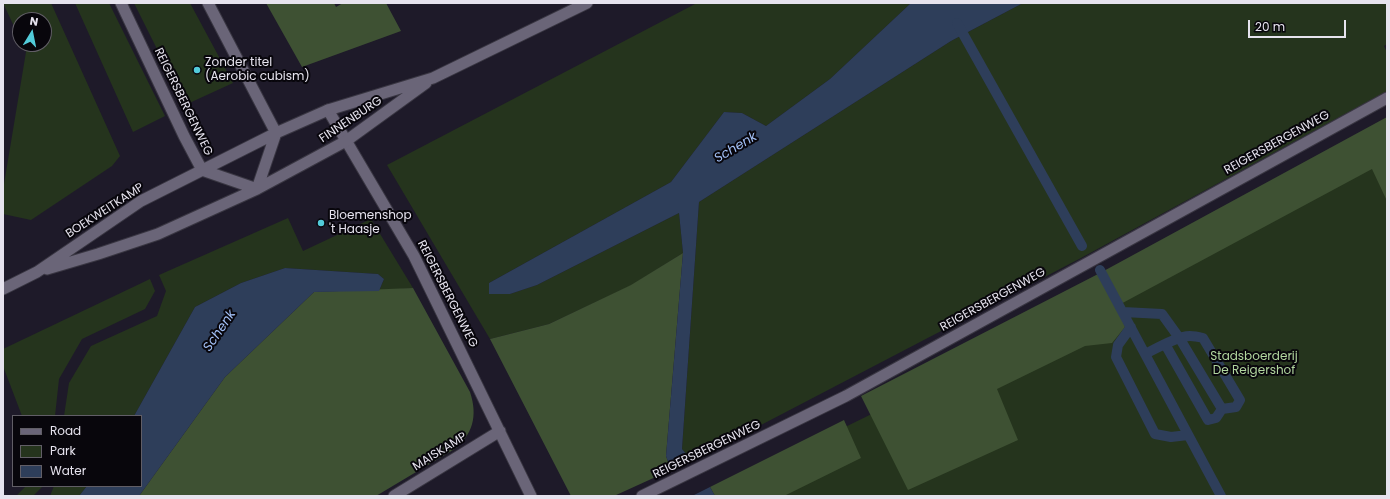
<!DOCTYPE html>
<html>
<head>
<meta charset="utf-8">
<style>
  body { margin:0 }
  #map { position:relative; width:1390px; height:499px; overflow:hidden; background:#1e1a29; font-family:Poppins,sans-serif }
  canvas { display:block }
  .frame { position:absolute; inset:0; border:4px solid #e6e3ee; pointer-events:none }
  .legend { position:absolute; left:12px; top:415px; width:130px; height:72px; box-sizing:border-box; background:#08060c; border:1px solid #615e66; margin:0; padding:5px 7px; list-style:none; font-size:12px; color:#e6e3ee }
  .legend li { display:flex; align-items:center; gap:8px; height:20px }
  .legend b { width:20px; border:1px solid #615e66 }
  .north { position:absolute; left:12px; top:12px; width:40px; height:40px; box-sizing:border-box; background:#08060c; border:1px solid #615e66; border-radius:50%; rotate:10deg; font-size:11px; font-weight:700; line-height:16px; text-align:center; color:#e6e3ee }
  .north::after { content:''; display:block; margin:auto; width:14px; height:18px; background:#52cbda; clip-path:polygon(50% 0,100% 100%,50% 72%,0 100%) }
  .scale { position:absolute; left:1248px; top:20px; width:98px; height:18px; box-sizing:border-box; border:2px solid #e6e3ee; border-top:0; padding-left:5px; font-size:12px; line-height:14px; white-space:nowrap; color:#e6e3ee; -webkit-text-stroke:3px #08060c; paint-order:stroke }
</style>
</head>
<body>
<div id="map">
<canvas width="1390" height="499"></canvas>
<div class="frame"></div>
<ul class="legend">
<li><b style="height:5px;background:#6a6578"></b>Road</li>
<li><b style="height:11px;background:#25341d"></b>Park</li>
<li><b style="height:11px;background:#2e3e5a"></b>Water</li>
</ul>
<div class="north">N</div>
<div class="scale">20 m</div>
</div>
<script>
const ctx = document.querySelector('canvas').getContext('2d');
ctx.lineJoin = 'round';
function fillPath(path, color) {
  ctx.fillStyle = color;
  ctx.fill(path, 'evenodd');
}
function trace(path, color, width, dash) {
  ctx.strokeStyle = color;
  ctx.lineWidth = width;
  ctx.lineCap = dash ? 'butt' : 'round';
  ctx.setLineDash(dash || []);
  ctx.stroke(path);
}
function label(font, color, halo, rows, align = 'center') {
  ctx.font = font + ' Poppins,sans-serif';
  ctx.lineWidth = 4;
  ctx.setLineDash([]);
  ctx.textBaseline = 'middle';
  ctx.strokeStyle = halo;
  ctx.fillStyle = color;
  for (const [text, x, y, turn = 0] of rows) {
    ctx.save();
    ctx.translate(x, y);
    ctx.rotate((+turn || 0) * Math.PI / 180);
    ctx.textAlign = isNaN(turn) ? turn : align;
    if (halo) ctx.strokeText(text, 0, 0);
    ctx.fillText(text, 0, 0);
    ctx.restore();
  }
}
const green = new Path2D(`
  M 3,3 L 51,3 L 120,156 L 112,166 L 31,220 L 3,214 L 3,190 L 26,52 L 23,44 L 44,44 L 44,20 L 20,20 L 20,39 Z
  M 75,3 L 109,3 L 165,116 L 133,132 Z
  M 134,3 L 190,3 L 233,83 L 185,105 Z
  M 697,3 L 911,3 L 830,79 L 766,126 L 742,113 L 724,112 L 671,182 L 489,283 L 489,294 L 510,294 L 537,285 L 679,213 L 683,253 L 632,285 L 549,324 L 490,339 L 387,165 Z
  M 1023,3 L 1387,3 L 1387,44 L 1384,46 L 1387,52 L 1387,91 L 1081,258 L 692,461 L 682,449 L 699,202 L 951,41 Z
  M 1387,153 L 1387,496 L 719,496 L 716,490 L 1050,327 Z
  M 288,218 L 303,251 L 371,219 L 413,288 L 379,291 L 384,279 L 378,274 L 285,268 L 241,283 L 195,307 L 134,416 L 64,416 L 69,383 L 91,346 L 157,316 L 166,291 L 159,275 Z
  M 150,279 L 155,291 L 145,309 L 82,339 L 59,379 L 55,416 L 22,416 L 3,366 L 3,349 Z
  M 26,486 L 43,486 L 33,496 L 16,496 Z
  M 54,486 L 87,486 L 79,496 L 50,496 Z`);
const forest = new Path2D(`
  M 266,3 L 334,3 L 336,7 L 343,3 L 386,3 L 401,31 L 302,67 Z
  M 1387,117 L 1387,201 L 1372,169 L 1117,306 L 1125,327 L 1112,343 L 1085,346 L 997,389 L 1018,440 L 908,490 L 861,396 L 1100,273 Z
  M 683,253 L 666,456 L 671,470 L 614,496 L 571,496 L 490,339 L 549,324 L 631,285 Z
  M 413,288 L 470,392 C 478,416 473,435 453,450 L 376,496 L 139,496 L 225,377 L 314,292 Z
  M 844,420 L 861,458 L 784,496 L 715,496 L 710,487 Z`);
const water = new Path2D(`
  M 911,3 L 1023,3 L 951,41 L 699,202 L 682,449 L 692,461 L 671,470 L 666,456 L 683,253 L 679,213 L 537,285 L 510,294 L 489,294 L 489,283 L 671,182 L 724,112 L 742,113 L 766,126 L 830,79 Z
  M 285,268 L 378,274 L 384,279 L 379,291 L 314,292 L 225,377 L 139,496 L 79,496 L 87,486 L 141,486 L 141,416 L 134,416 L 195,307 L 241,283 Z
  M 710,487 L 715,496 L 692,496 Z`);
const stream = new Path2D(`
  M 957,23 L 1082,246
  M 1100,270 L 1221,496
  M 1123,312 L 1162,314 L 1180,339 L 1222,409 L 1236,407 L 1240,400 L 1203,338 C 1199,337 1195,336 1190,336 C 1178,336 1157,348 1145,354
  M 1131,327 L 1118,345 L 1116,357 L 1155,434 L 1171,437 L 1188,435
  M 1165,344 L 1208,420 L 1216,418 L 1222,409`);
const service = new Path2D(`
  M 642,496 L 846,396 L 1387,98`);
const minor = new Path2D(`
  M 328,110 L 414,256 L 531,496
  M 394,496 L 500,431`);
const tertiary = new Path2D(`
  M 121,3 L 184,136 L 202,170 L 257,189
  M 208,3 L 276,133 L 257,189
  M 47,269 L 98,254 L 158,234 L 257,189 L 346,141 L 426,83
  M 3,289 L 37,272 L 141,201 L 276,133 L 328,110 L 433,78 L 587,3`);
const markers = [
  [197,70,4,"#52cbda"],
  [321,223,4,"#52cbda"]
];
const poiNames = [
  ["Zonder titel",205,63],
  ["(Aerobic cubism)",205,77],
  ["Bloemenshop",329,216],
  ["'t Haasje",329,230]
];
const streetNames = [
  ["REIGERSBERGENWEG",183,102,64],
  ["FINNENBURG",351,120,-34],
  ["REIGERSBERGENWEG",1277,143,-29],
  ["BOEKWEITKAMP",105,211,-33],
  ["REIGERSBERGENWEG",447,294,63],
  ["REIGERSBERGENWEG",993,300,-29],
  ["REIGERSBERGENWEG",707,450,-26],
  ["MAISKAMP",440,452,-32]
];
const parkNames = [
  ["Stadsboerderij",1254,357],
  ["De Reigershof",1254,371]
];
const waterNames = [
  ["Schenk",736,148,-31],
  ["Schenk",220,331,-56]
];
fillPath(green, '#25341d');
fillPath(forest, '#3e5133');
fillPath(water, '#2e3e5a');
trace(stream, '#2e3e5a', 10);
trace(service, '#393642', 13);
trace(minor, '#393642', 13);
trace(tertiary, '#393642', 13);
trace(service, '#6a6578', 11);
trace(minor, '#6a6578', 11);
trace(tertiary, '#6a6578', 11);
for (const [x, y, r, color] of markers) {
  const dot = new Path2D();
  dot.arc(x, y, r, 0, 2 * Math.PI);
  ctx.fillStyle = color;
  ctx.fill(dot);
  trace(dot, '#08060c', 1.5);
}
label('12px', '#e6e3ee', '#08060c', poiNames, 'left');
label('12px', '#e6e3ee', '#08060c', streetNames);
label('12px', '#b2d69f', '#08060c', parkNames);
label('italic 13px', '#a3c1f7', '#08060c', waterNames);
</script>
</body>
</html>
